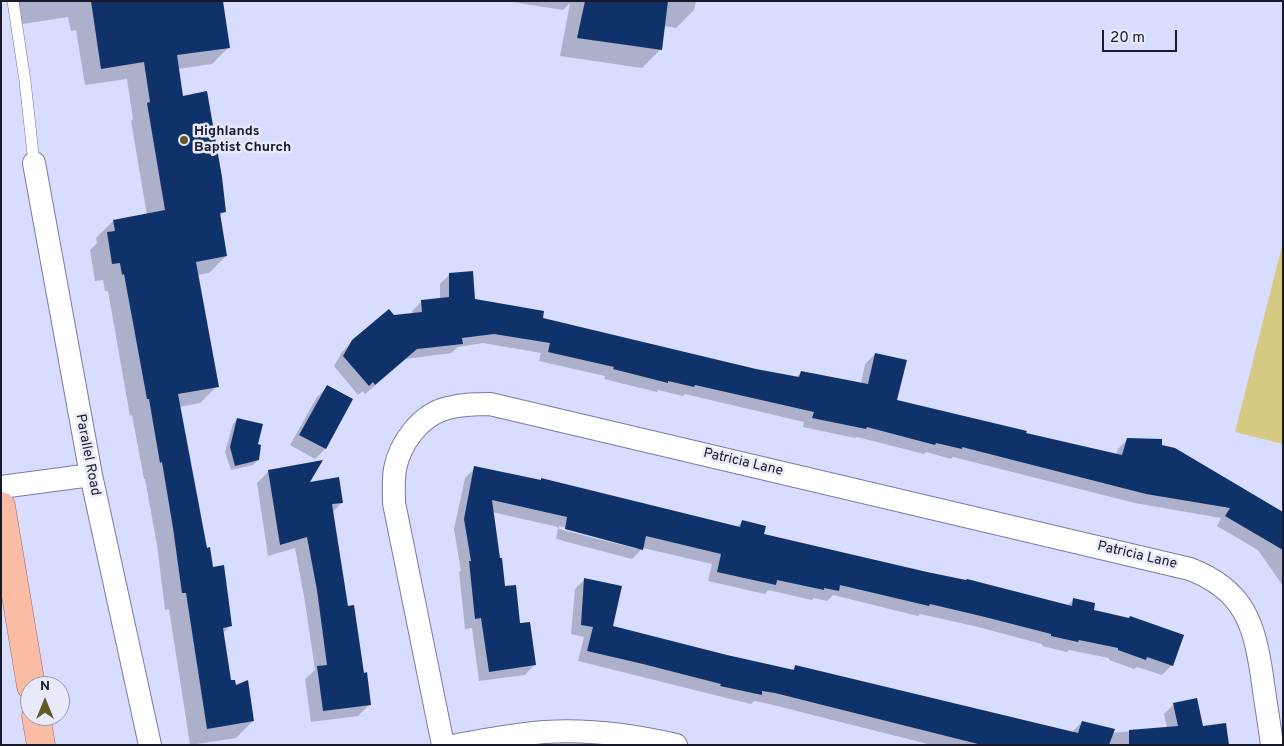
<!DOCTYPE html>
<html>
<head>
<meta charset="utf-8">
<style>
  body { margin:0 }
  #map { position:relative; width:1284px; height:746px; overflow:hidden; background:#d8dcfe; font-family:Overpass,sans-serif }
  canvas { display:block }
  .frame { position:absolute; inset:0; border:2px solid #191a29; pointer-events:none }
  .north { position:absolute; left:20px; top:676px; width:50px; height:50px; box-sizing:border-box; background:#e8eafc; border:1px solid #9597a8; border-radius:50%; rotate:0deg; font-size:14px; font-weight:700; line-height:20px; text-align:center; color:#191a29 }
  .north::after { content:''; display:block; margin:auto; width:18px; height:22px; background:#635a27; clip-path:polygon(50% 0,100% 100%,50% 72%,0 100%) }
  .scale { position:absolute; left:1102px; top:30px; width:75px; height:22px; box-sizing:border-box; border:2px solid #191a29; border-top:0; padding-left:6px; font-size:15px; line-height:18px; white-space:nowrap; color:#191a29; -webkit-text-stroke:4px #e8eafc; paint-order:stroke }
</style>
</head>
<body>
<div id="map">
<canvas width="1284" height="746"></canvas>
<div class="frame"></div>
<div class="north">N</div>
<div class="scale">20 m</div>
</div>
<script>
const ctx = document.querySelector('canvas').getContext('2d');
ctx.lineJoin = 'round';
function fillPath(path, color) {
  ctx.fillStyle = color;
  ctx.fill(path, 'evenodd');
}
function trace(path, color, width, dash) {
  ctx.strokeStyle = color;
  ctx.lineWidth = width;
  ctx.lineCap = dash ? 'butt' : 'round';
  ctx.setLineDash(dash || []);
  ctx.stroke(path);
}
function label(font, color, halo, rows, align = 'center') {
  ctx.font = font + ' Overpass,sans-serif';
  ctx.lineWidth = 5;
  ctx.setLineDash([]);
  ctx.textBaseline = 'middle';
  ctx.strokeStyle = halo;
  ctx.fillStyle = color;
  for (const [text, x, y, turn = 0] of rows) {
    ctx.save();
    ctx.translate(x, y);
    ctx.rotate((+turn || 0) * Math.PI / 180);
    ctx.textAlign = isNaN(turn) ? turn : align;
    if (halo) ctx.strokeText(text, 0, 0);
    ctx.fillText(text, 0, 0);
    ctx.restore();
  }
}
const green = new Path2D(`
  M 1283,242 L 1283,444 L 1235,432 Z`);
const shadow = new Path2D(`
  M 13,1 L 221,1 L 229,47 L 212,64 L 178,69 L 182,97 L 225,211 L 219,217 L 226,256 L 209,273 L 197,275 L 217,386 L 200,403 L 179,407 L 206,549 L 231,625 L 223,633 L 230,682 L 253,721 L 236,738 L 190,745 L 169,609 L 165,610 L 157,545 L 145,479 L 144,479 L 132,415 L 130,416 L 108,291 L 105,291 L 103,280 L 95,281 L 90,250 L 97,243 L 96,238 L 113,221 L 147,215 L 131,121 L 133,119 L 127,79 L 85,85 L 76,30 L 71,31 L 68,17 L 16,25 Z
  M 506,1 L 696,1 L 694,10 L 676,28 L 664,26 L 660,50 L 642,68 L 560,56 L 570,3 L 563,10 Z
  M 450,274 L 473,300 L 542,319 L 755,370 L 796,378 L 801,372 L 861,384 L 865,364 L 875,354 L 895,401 L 1116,455 L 1118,449 L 1128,439 L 1161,446 L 1283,513 L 1283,586 L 1258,550 L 1217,526 L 1221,518 L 1135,503 L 953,457 L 951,459 L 926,452 L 924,454 L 857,437 L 855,438 L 803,427 L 804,422 L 685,394 L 683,396 L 658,390 L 657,392 L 604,379 L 605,376 L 539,361 L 541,353 L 483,343 L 458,347 L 451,353 L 406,359 L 365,394 L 363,391 L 358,395 L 334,366 L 342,352 L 353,341 L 393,316 L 412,314 L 412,311 L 422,301 L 440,299 L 440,284 Z
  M 327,387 L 352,400 L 325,449 L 315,459 L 290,445 L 317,397 Z
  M 237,419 L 256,445 L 258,460 L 253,465 L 231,470 L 225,452 L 233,424 Z
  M 475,468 L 540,481 L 541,479 L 737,527 L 742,522 L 763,535 L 1067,606 L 1073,600 L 1172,665 L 1162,675 L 1137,667 L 1134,669 L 1109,660 L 1109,658 L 1069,650 L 1067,652 L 1042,646 L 1042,644 L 974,626 L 920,614 L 918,616 L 833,595 L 827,601 L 814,598 L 812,600 L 768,590 L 765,594 L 708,581 L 712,564 L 643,548 L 632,559 L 556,539 L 558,527 L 492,512 L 504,587 L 535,664 L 525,675 L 479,681 L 472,628 L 465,629 L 459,572 L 461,571 L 454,529 L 465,478 ZM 559,526 L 637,547 L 637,549 L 559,529 Z
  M 269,471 L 308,484 L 342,502 L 332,513 L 347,607 L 370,704 L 358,716 L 311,722 L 305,679 L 315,670 L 305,602 L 295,548 L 268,556 L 257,483 Z
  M 585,579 L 612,627 L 727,656 L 791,671 L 796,666 L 1072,732 L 1082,722 L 1112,733 L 1167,728 L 1164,714 L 1174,704 L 1202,728 L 1228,745 L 932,745 L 765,703 L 754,701 L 751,704 L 578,661 L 584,637 L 571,634 L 575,589 Z`);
const building = new Path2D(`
  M 91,1 L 223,1 L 230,48 L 177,55 L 183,96 L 207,91 L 222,177 L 226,212 L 220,213 L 227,256 L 196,262 L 219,387 L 178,394 L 207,548 L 210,547 L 213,567 L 224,565 L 232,626 L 223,628 L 231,680 L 235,680 L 236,685 L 248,680 L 254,721 L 207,729 L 186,593 L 182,593 L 173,528 L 162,462 L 160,463 L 149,399 L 147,399 L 124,274 L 122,275 L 120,263 L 112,264 L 107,232 L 115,231 L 113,220 L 165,210 L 147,103 L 150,102 L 144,62 L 101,69 Z
  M 585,1 L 668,1 L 662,50 L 577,38 Z
  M 473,271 L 475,299 L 544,311 L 543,318 L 756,369 L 799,377 L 801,371 L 868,384 L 875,353 L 907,360 L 897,400 L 1027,431 L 1026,433 L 1122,455 L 1127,438 L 1162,439 L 1162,445 L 1175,448 L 1283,512 L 1283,550 L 1225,516 L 1230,508 L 1146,494 L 962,447 L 962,449 L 936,443 L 935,445 L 867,427 L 866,429 L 812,418 L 814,412 L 695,385 L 694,387 L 668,381 L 668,383 L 613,369 L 614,367 L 548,352 L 550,343 L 494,334 L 462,338 L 463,344 L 417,349 L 375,385 L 373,382 L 369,386 L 343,356 L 352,340 L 389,309 L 394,315 L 422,312 L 421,300 L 449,297 L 449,273 Z
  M 327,385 L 353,399 L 326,449 L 299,435 Z
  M 237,418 L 263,424 L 258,444 L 261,445 L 259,460 L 235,466 L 230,447 Z
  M 323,460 L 310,482 L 339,477 L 343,503 L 332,504 L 348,606 L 354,605 L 364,673 L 367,672 L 371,705 L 323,711 L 317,666 L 327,665 L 317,590 L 307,537 L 280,545 L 268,470 Z
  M 474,466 L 541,480 L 541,478 L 740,527 L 742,520 L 766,526 L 764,534 L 927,572 L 966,580 L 967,579 L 1072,606 L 1073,598 L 1095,603 L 1094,610 L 1129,618 L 1130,616 L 1184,635 L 1173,666 L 1147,657 L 1146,660 L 1118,650 L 1118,648 L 1079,640 L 1078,642 L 1051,636 L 1051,634 L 985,617 L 930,604 L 929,606 L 840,585 L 839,591 L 824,588 L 824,590 L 777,580 L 776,585 L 717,572 L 721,554 L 646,536 L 643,550 L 565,529 L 567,517 L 492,500 L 500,558 L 502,558 L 505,586 L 516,585 L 520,623 L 530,622 L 536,665 L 489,672 L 481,618 L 475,619 L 469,561 L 471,561 L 464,519 Z
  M 584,578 L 622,586 L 613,626 L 727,655 L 794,670 L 795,665 L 1078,733 L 1082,721 L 1115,729 L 1109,745 L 982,745 L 775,693 L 762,691 L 762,695 L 720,686 L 721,684 L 643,664 L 587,651 L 593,627 L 581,625 Z
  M 1197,698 L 1203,726 L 1226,723 L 1229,745 L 1129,745 L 1129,730 L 1178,726 L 1173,703 Z`);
const service = new Path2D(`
  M 13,1 L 25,81 L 34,163`);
const minor = new Path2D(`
  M 34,163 L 91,475 L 150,745
  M 1,487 L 91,475
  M 443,745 L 394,503 C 394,492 393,480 395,469 C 400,443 421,414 448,408 C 462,404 476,404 490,404 L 1190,569 C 1244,590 1254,623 1262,676 C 1265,699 1269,722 1272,745
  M 457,745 C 486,740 516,734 545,732 C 589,729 633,735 676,745`);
const primary = new Path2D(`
  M 1,506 L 31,686
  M 36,716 L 41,745`);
const markers = [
  [184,140,5,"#635a27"]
];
const poiNames = [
  ["Highlands",194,132],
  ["Baptist Church",194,148]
];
const streetNames = [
  ["Parallel Road",87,455,79],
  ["Patricia Lane",743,463,13],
  ["Patricia Lane",1137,556,13]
];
fillPath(green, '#d6ca83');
fillPath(shadow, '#0003');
fillPath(building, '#10326a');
trace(service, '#787ca3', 12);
trace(minor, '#787ca3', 24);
trace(primary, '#ab6653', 29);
trace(service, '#fff', 11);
trace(minor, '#fff', 22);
trace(primary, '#fbbca5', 28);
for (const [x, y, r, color] of markers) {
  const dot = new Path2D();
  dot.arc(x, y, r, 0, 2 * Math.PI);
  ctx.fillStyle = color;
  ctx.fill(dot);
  trace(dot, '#e8eafc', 2);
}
label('bold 14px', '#191a29', '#e8eafc', poiNames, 'left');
label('14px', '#191a29', '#e8eafc', streetNames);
</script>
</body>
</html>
